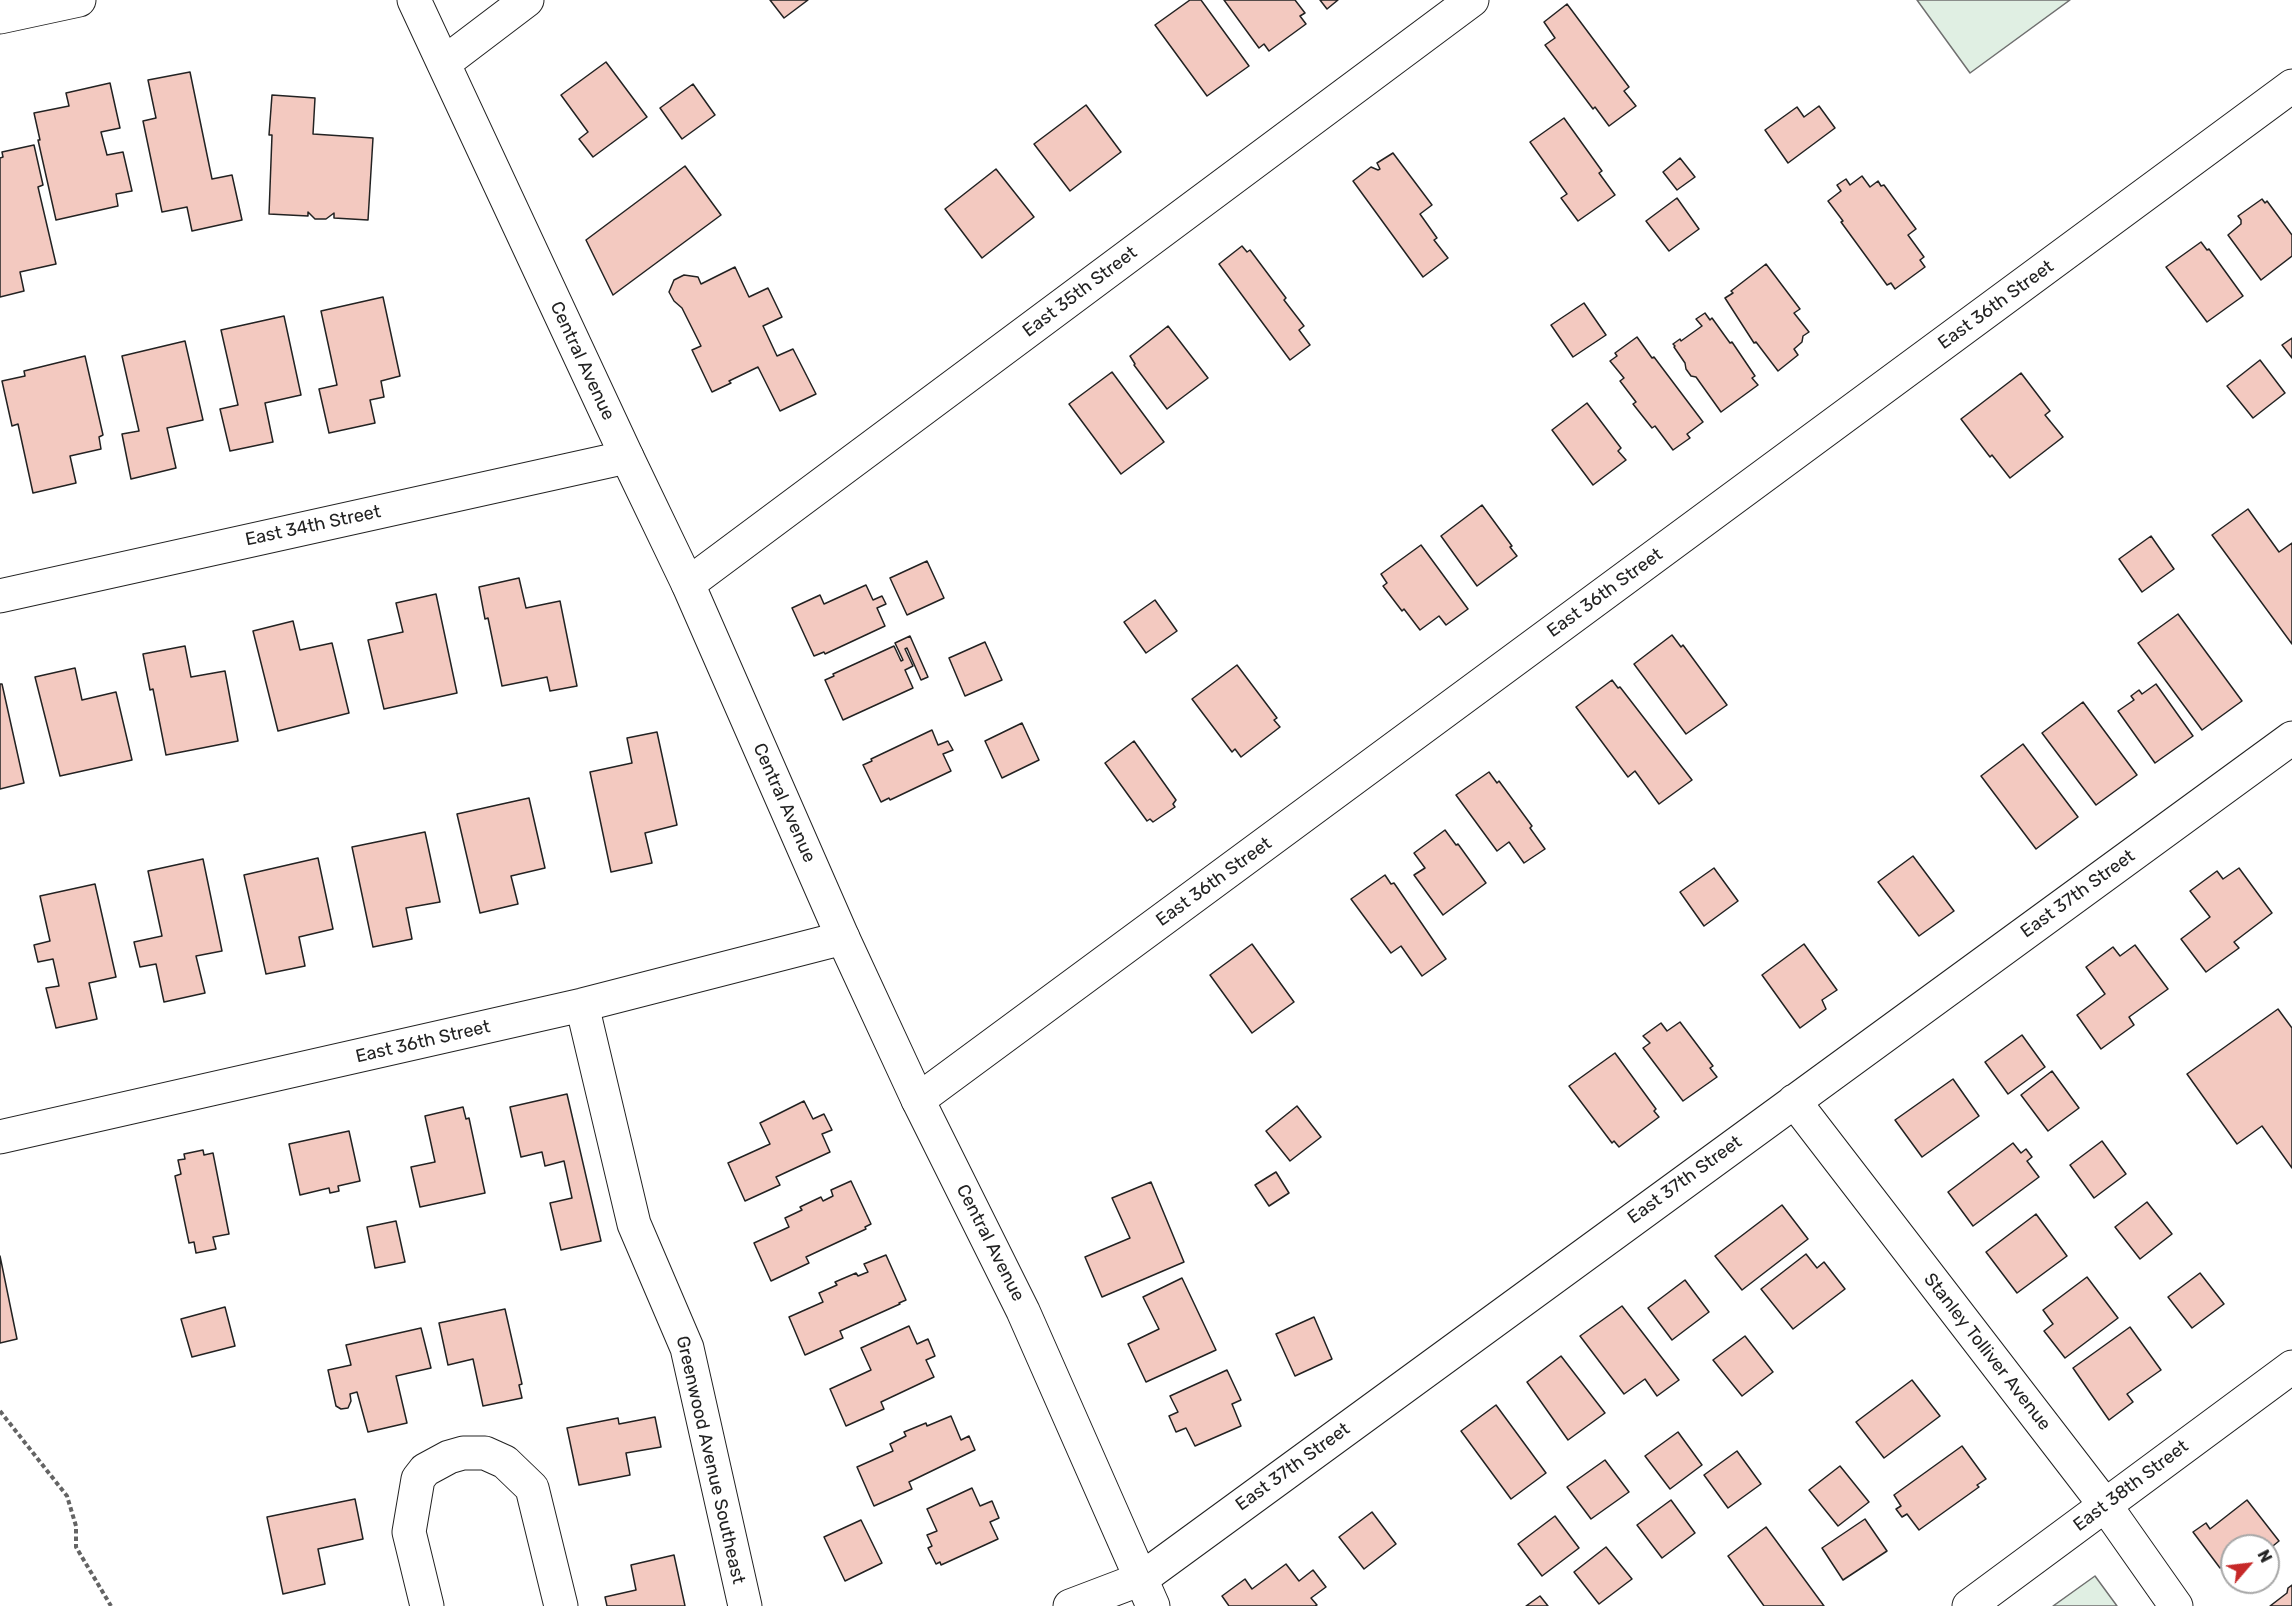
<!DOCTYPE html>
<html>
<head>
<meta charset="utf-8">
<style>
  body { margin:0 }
  #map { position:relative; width:2292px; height:1606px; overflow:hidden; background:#fff; font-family:Rubik,sans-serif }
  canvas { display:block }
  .north { position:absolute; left:2220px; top:1534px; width:60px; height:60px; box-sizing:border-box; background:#fff; border:2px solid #a7a7a7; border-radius:50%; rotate:62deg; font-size:16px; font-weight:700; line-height:24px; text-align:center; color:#222 }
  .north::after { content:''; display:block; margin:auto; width:21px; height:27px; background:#c62828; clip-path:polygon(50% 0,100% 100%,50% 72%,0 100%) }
</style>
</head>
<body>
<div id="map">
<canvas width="2292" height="1606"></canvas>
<div class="north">N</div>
</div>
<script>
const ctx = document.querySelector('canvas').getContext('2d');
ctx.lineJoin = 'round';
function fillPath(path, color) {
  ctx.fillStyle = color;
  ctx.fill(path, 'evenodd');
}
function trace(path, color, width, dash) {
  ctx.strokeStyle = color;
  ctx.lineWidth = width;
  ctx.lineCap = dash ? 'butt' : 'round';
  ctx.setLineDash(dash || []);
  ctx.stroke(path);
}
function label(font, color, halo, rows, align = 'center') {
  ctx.font = font + ' Rubik,sans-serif';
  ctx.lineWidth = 4.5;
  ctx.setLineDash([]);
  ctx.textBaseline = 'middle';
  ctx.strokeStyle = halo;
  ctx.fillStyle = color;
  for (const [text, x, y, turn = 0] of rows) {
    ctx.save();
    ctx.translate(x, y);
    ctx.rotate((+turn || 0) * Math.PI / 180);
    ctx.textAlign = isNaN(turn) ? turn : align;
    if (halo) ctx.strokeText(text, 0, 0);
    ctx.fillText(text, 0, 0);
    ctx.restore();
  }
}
const green = new Path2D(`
  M 1917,0 L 2070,0 L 1970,73 Z
  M 2095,1576 L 2117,1606 L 2053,1606 Z`);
const building = new Path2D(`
  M 770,0 L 808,0 L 784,18 Z
  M 1190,0 L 1201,0 L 1249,66 L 1207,96 L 1155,25 Z
  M 1224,0 L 1295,0 L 1305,13 L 1300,16 L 1306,24 L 1269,51 L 1264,44 L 1259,48 Z
  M 1320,0 L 1338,0 L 1327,9 Z
  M 1567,4 L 1629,87 L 1624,91 L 1636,106 L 1609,126 L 1595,107 L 1593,109 L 1545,45 L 1555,38 L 1544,22 Z
  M 606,62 L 647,117 L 593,157 L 579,139 L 588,132 L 561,95 Z
  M 190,72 L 212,179 L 232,175 L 242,220 L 192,231 L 187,207 L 162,212 L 143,121 L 156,118 L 148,80 Z
  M 110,83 L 120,128 L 101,132 L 107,155 L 123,152 L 132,191 L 116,194 L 118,206 L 56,220 L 38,140 L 40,140 L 34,113 L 69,106 L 66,93 Z
  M 693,84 L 715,115 L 682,139 L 660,108 Z
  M 272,95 L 315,98 L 313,134 L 373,138 L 368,220 L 334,218 L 334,213 L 326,219 L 315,219 L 308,212 L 308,216 L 269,214 L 272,135 L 269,135 Z
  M 1086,105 L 1121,152 L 1070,191 L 1034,144 Z
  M 1819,106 L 1835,128 L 1788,163 L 1765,130 L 1797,107 L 1804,117 Z
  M 1564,118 L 1602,171 L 1599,173 L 1615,195 L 1578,221 L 1561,198 L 1567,194 L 1530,142 Z
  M 34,145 L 43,185 L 38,187 L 56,264 L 20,272 L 24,291 L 0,297 L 0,158 L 3,157 L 2,152 Z
  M 1393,153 L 1432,205 L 1420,214 L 1437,238 L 1434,240 L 1448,258 L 1423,277 L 1353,181 L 1371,167 L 1378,170 L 1380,169 L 1377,163 Z
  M 1680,158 L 1695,177 L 1677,190 L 1663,172 Z
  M 685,166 L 721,215 L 613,295 L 586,240 Z
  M 996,169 L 1034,217 L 982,258 L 945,209 Z
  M 1862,176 L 1870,187 L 1878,181 L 1881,186 L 1884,185 L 1916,229 L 1908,235 L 1924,257 L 1920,260 L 1925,267 L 1895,289 L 1891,283 L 1887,285 L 1841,222 L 1843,221 L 1828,201 L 1841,191 L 1837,185 L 1846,179 L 1850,185 Z
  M 1677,198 L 1699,229 L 1669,251 L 1646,221 Z
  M 2262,199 L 2265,203 L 2267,201 L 2292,235 L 2292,256 L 2261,280 L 2228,235 L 2241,224 L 2241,220 L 2238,216 Z
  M 2201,242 L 2207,250 L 2209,249 L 2243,296 L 2207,322 L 2166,267 Z
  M 1242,246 L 1247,252 L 1250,250 L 1286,298 L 1284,300 L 1304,326 L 1299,330 L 1310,345 L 1290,360 L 1219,264 Z
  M 1766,264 L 1800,309 L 1794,313 L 1809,332 L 1803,336 L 1802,342 L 1794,349 L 1798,355 L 1778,371 L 1756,342 L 1754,343 L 1725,298 L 1733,293 L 1731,291 Z
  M 735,267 L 749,297 L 768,288 L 782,317 L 763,326 L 777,356 L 793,349 L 816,394 L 780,411 L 758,367 L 729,381 L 731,383 L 712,392 L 692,350 L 701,346 L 682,308 L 674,301 L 669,292 L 674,280 L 684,275 L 698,277 L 701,284 Z
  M 383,297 L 400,376 L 381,381 L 384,397 L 370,400 L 375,423 L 329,433 L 319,389 L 337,385 L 321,311 Z
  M 1584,303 L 1606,335 L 1573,357 L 1551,325 Z
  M 1705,313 L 1710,320 L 1712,318 L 1730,343 L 1732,342 L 1755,376 L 1752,378 L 1758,385 L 1721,412 L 1696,377 L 1691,376 L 1686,369 L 1685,363 L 1674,347 L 1675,346 L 1673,344 L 1680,339 L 1681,341 L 1702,326 L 1696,319 Z
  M 284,316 L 301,395 L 265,403 L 273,442 L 230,451 L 220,409 L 238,405 L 221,330 Z
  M 1168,326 L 1208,378 L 1167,409 L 1134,365 L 1135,364 L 1130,356 Z
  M 1637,337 L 1652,358 L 1654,357 L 1703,422 L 1687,434 L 1690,438 L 1673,450 L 1655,426 L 1652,428 L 1633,404 L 1636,402 L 1620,381 L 1624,378 L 1610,361 L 1617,356 L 1615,353 Z
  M 2292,338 L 2292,358 L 2282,345 Z
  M 185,341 L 203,420 L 167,428 L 176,468 L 131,479 L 122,434 L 139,431 L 122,356 Z
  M 85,356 L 103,435 L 99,437 L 101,449 L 70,456 L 76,483 L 33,493 L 18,424 L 12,426 L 2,381 L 25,376 L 24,371 Z
  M 2260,360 L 2285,393 L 2253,418 L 2227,386 Z
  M 1112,372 L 1164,442 L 1121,474 L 1069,404 Z
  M 2021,373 L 2050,411 L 2045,415 L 2063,437 L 2010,478 L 1992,455 L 1990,457 L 1961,419 Z
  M 1587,403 L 1621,448 L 1618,451 L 1626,460 L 1593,485 L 1552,430 Z
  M 1482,505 L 1512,546 L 1510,547 L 1517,556 L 1477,586 L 1441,536 Z
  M 2248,509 L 2279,552 L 2292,543 L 2292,644 L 2212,535 Z
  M 2151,536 L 2174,569 L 2142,592 L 2119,559 Z
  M 1421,545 L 1468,609 L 1446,625 L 1439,616 L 1420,630 L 1404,609 L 1402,611 L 1383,586 L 1387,583 L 1381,574 Z
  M 927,561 L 944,598 L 907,615 L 890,578 Z
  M 519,578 L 526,608 L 560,601 L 577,686 L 550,691 L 547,677 L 502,686 L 488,618 L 485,619 L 479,587 Z
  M 866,585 L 873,600 L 882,596 L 886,604 L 877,608 L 885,626 L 825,654 L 824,652 L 814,656 L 792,608 L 820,595 L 824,604 Z
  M 436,594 L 457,693 L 384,709 L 368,640 L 403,632 L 396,603 Z
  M 1155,600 L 1177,631 L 1146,653 L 1124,622 Z
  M 2178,614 L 2242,701 L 2202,730 L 2138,643 Z
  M 293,621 L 300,650 L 332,643 L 349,713 L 278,731 L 253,631 Z
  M 1672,635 L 1681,647 L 1683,645 L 1727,705 L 1686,734 L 1634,664 Z
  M 910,636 L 928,677 L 921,680 L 907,648 L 905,649 L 913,666 L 905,670 L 913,688 L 843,720 L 825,680 L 834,676 L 833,674 L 894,646 L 901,661 L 903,660 L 895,643 Z
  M 985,642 L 1002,680 L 965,696 L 949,658 Z
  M 185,646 L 191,677 L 225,671 L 238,741 L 166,755 L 153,689 L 150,690 L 143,654 Z
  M 1237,665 L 1277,718 L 1274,720 L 1280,727 L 1241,757 L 1235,749 L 1232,752 L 1192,699 Z
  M 75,668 L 82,700 L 116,692 L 132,760 L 60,776 L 35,677 Z
  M 1612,680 L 1618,688 L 1620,687 L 1692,780 L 1659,804 L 1635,771 L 1628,777 L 1576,707 Z
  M 0,684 L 2,684 L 24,783 L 0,789 Z
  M 2156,684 L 2193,736 L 2155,763 L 2118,711 L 2134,700 L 2131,696 L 2139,690 L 2142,694 Z
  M 2083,702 L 2137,775 L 2096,805 L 2042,733 Z
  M 1022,723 L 1039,760 L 1002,778 L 985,741 Z
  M 932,730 L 938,745 L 948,741 L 953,750 L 943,754 L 951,771 L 890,800 L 889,798 L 881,802 L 863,765 L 872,761 L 871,759 Z
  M 657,732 L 677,825 L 645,833 L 652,863 L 611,872 L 590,772 L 632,763 L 627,738 Z
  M 1134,741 L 1176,800 L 1173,804 L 1175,807 L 1153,822 L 1150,819 L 1147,821 L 1105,763 Z
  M 2023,744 L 2078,817 L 2036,849 L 1981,776 Z
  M 1489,772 L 1497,783 L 1499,781 L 1532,826 L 1530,828 L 1545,849 L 1524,863 L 1509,842 L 1497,851 L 1456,795 Z
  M 529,798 L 545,868 L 511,876 L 518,904 L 480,913 L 457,814 Z
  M 1445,830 L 1456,845 L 1458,844 L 1486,883 L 1443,915 L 1414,875 L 1425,868 L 1414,853 Z
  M 425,832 L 440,902 L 406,908 L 412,939 L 373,947 L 352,847 Z
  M 1913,856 L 1954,911 L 1919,936 L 1878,882 Z
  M 318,858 L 333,929 L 299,937 L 305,966 L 266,974 L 244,875 Z
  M 203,859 L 222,951 L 196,956 L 205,993 L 164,1002 L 156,964 L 140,967 L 134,942 L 162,936 L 148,871 Z
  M 1714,868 L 1738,901 L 1704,926 L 1680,892 Z
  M 2239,868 L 2272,913 L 2234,942 L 2239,948 L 2206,972 L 2181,939 L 2210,917 L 2190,891 L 2217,871 L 2223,879 Z
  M 1385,875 L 1391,884 L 1394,883 L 1446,959 L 1422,976 L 1401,946 L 1391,953 L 1351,899 Z
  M 95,884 L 116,977 L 89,983 L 97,1019 L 56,1028 L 46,988 L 59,986 L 53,959 L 38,962 L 34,945 L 50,941 L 40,896 Z
  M 1252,944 L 1294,1002 L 1252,1033 L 1210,975 Z
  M 1804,944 L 1837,990 L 1822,1000 L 1826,1009 L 1800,1028 L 1762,975 Z
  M 2135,945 L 2168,989 L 2129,1017 L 2134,1025 L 2101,1049 L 2077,1015 L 2105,994 L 2086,967 L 2113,947 L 2120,956 Z
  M 2278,1009 L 2292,1028 L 2292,1168 L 2262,1126 L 2237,1144 L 2187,1074 Z
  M 1680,1022 L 1713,1066 L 1710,1068 L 1717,1077 L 1683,1101 L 1643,1048 L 1650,1043 L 1643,1036 L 1661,1023 L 1667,1031 Z
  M 2022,1035 L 2045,1067 L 2008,1094 L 1985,1062 Z
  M 1615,1053 L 1656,1109 L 1654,1111 L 1659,1117 L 1619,1147 L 1614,1141 L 1612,1143 L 1569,1086 Z
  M 2052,1071 L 2079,1108 L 2048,1131 L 2021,1095 Z
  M 1953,1079 L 1979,1116 L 1922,1157 L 1895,1120 Z
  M 567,1094 L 601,1241 L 561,1250 L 550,1203 L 572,1198 L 564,1161 L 545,1166 L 542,1152 L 521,1157 L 510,1107 Z
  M 804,1101 L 813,1119 L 824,1114 L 832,1130 L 822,1134 L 830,1152 L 776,1177 L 780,1185 L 745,1201 L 728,1163 L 770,1144 L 760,1123 Z
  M 1297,1106 L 1321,1137 L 1290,1161 L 1266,1131 Z
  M 463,1107 L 466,1119 L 469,1118 L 485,1193 L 420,1207 L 411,1167 L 435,1162 L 425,1116 Z
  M 349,1131 L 360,1181 L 338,1186 L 339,1191 L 330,1193 L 329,1188 L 300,1195 L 289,1144 Z
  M 2102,1141 L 2126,1174 L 2094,1198 L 2070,1165 Z
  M 2013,1143 L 2021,1153 L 2026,1149 L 2032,1157 L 2027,1161 L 2039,1177 L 1973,1226 L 1948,1192 Z
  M 203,1150 L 204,1155 L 213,1153 L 229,1234 L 213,1237 L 216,1249 L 196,1253 L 194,1242 L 189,1243 L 175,1176 L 181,1174 L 178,1160 L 185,1159 L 184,1154 Z
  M 1276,1172 L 1289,1193 L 1269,1206 L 1255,1185 Z
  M 851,1181 L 871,1224 L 865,1227 L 866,1229 L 806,1257 L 809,1263 L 771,1281 L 754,1243 L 789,1227 L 785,1218 L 802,1210 L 800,1207 L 821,1197 L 823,1201 L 833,1196 L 831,1190 Z
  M 1151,1182 L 1184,1262 L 1102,1297 L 1085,1257 L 1130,1238 L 1112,1198 Z
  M 2147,1202 L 2172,1234 L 2140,1259 L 2115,1227 Z
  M 1782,1205 L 1808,1239 L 1742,1290 L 1715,1256 Z
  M 2036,1214 L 2067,1256 L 2017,1293 L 1986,1252 Z
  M 396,1221 L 405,1262 L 375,1268 L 367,1227 Z
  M 1806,1254 L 1817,1268 L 1824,1262 L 1845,1289 L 1793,1329 L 1761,1289 Z
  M 886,1255 L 906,1300 L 899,1303 L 900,1304 L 840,1331 L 843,1338 L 805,1355 L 789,1317 L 823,1302 L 819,1293 L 837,1285 L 835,1282 L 856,1273 L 858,1276 L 868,1272 L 864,1264 Z
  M 0,1256 L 17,1339 L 0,1343 Z
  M 2200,1273 L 2224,1304 L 2192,1328 L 2168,1297 Z
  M 2087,1277 L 2118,1318 L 2065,1358 L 2044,1331 L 2053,1324 L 2043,1310 Z
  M 1182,1278 L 1216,1350 L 1146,1382 L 1128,1344 L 1159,1329 L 1143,1297 Z
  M 1685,1280 L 1709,1312 L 1672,1340 L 1648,1308 Z
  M 1622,1306 L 1679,1380 L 1657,1396 L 1645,1379 L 1624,1394 L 1580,1336 Z
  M 225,1307 L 235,1346 L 192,1357 L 181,1319 Z
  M 505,1309 L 522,1384 L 519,1385 L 522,1398 L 483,1406 L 473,1359 L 448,1365 L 439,1323 Z
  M 1314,1317 L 1332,1359 L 1295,1376 L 1276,1334 Z
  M 909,1326 L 917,1344 L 928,1339 L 935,1356 L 926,1360 L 934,1377 L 881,1402 L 884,1409 L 846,1426 L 830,1389 L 871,1370 L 861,1348 Z
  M 2130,1327 L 2161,1370 L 2127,1394 L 2133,1402 L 2109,1420 L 2073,1368 Z
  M 421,1328 L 431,1368 L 396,1376 L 407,1423 L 368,1432 L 357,1392 L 350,1394 L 351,1401 L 348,1408 L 341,1409 L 336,1406 L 328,1370 L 351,1365 L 346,1345 Z
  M 1745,1336 L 1773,1372 L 1742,1396 L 1713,1360 Z
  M 1561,1356 L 1605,1413 L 1568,1440 L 1527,1382 Z
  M 1227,1370 L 1241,1400 L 1232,1404 L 1241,1426 L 1195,1446 L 1186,1428 L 1176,1432 L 1169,1416 L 1178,1412 L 1170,1396 Z
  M 1912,1380 L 1940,1416 L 1884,1458 L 1856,1422 Z
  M 1496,1405 L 1546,1473 L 1511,1499 L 1461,1431 Z
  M 951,1416 L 961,1440 L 969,1436 L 975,1450 L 909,1482 L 912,1489 L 874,1506 L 857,1467 L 893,1451 L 890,1444 L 906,1436 L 904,1432 L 926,1423 L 927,1426 Z
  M 655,1417 L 661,1447 L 626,1453 L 630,1475 L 579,1485 L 567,1428 L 618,1418 L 619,1424 Z
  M 1678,1432 L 1702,1465 L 1670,1489 L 1645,1456 Z
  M 1962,1446 L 1986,1479 L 1977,1485 L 1979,1487 L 1919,1530 L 1907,1514 L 1902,1517 L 1896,1509 L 1901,1506 L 1894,1495 Z
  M 1737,1451 L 1761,1484 L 1728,1508 L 1704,1475 Z
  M 1605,1460 L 1629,1492 L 1591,1519 L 1567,1487 Z
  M 1840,1466 L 1869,1502 L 1838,1526 L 1809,1490 Z
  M 972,1488 L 980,1506 L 992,1501 L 999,1518 L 990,1522 L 998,1539 L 941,1565 L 940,1562 L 936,1564 L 928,1548 L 932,1546 L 927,1535 L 937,1531 L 927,1509 Z
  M 355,1499 L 363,1539 L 318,1549 L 325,1584 L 283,1594 L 267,1517 Z
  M 1671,1500 L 1695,1533 L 1662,1558 L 1637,1525 Z
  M 2247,1500 L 2279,1541 L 2268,1550 L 2268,1546 L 2232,1546 L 2232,1566 L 2228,1561 L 2220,1568 L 2193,1532 L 2206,1523 L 2210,1529 Z
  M 1372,1512 L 1396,1544 L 1364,1569 L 1339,1537 Z
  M 1555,1516 L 1579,1548 L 1542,1576 L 1518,1544 Z
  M 1865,1519 L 1887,1551 L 1843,1580 L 1822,1548 Z
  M 861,1520 L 882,1563 L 845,1581 L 824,1537 Z
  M 1766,1527 L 1824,1606 L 1764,1606 L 1728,1556 Z
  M 1606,1547 L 1632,1579 L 1599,1604 L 1574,1572 Z
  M 674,1555 L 685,1606 L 607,1606 L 605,1597 L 636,1590 L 631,1565 Z
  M 1286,1564 L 1299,1581 L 1313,1570 L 1326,1587 L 1311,1598 L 1317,1605 L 1315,1606 L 1229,1606 L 1222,1596 L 1245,1579 L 1252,1589 Z
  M 2292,1585 L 2292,1606 L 2270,1606 L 2287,1593 L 2288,1588 Z
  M 1540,1596 L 1548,1606 L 1526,1606 Z`);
const path = new Path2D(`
  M 0,1411 L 67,1496 L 76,1526 L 76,1547 L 111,1606`);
const street = new Path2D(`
  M 0,17 L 79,0
  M 444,63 L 527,0
  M 688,584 L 1472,0
  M 0,596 L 627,457
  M 582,1005 L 634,1224 L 687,1348 L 745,1606
  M 918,1100 L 2292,86
  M 1794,1101 L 2105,1505 L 2176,1606
  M 0,1137 L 582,1005 L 843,938
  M 427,1606 L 409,1532 L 418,1479 L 425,1470 L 449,1457 L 463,1453 L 485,1453 L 505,1462 L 532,1488 L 561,1606
  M 1070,1606 L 1141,1579 L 2292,738
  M 1969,1606 L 2292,1367`);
const secondary = new Path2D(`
  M 414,0 L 627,457 L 688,584 L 843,938 L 918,1100 L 1023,1311 L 1153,1606`);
const streetNames = [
  ["East 35th Street",1080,292,-37],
  ["East 36th Street",1996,305,-36],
  ["Central Avenue",582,361,65],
  ["East 34th Street",313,526,-12],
  ["East 36th Street",1605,593,-36],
  ["Central Avenue",784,803,66],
  ["East 36th Street",1214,882,-36],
  ["East 37th Street",2078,894,-36],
  ["East 36th Street",423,1042,-13],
  ["East 37th Street",1685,1180,-36],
  ["Central Avenue",990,1243,63],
  ["Stanley Tolliver Avenue",1987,1352,52],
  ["Greenwood Avenue Southeast",710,1460,77],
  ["East 37th Street",1293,1467,-36],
  ["East 38th Street",2131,1486,-37]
];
fillPath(green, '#e0efe3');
trace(green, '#6f6f6f', 1.5);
fillPath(building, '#f3c9c0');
trace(building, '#222', 1.5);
trace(street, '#222', 35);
trace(secondary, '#222', 35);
trace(path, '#646464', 4, [4.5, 3]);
trace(street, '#fff', 33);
trace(secondary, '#fff', 33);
label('18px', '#222', '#fff', streetNames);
</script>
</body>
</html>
